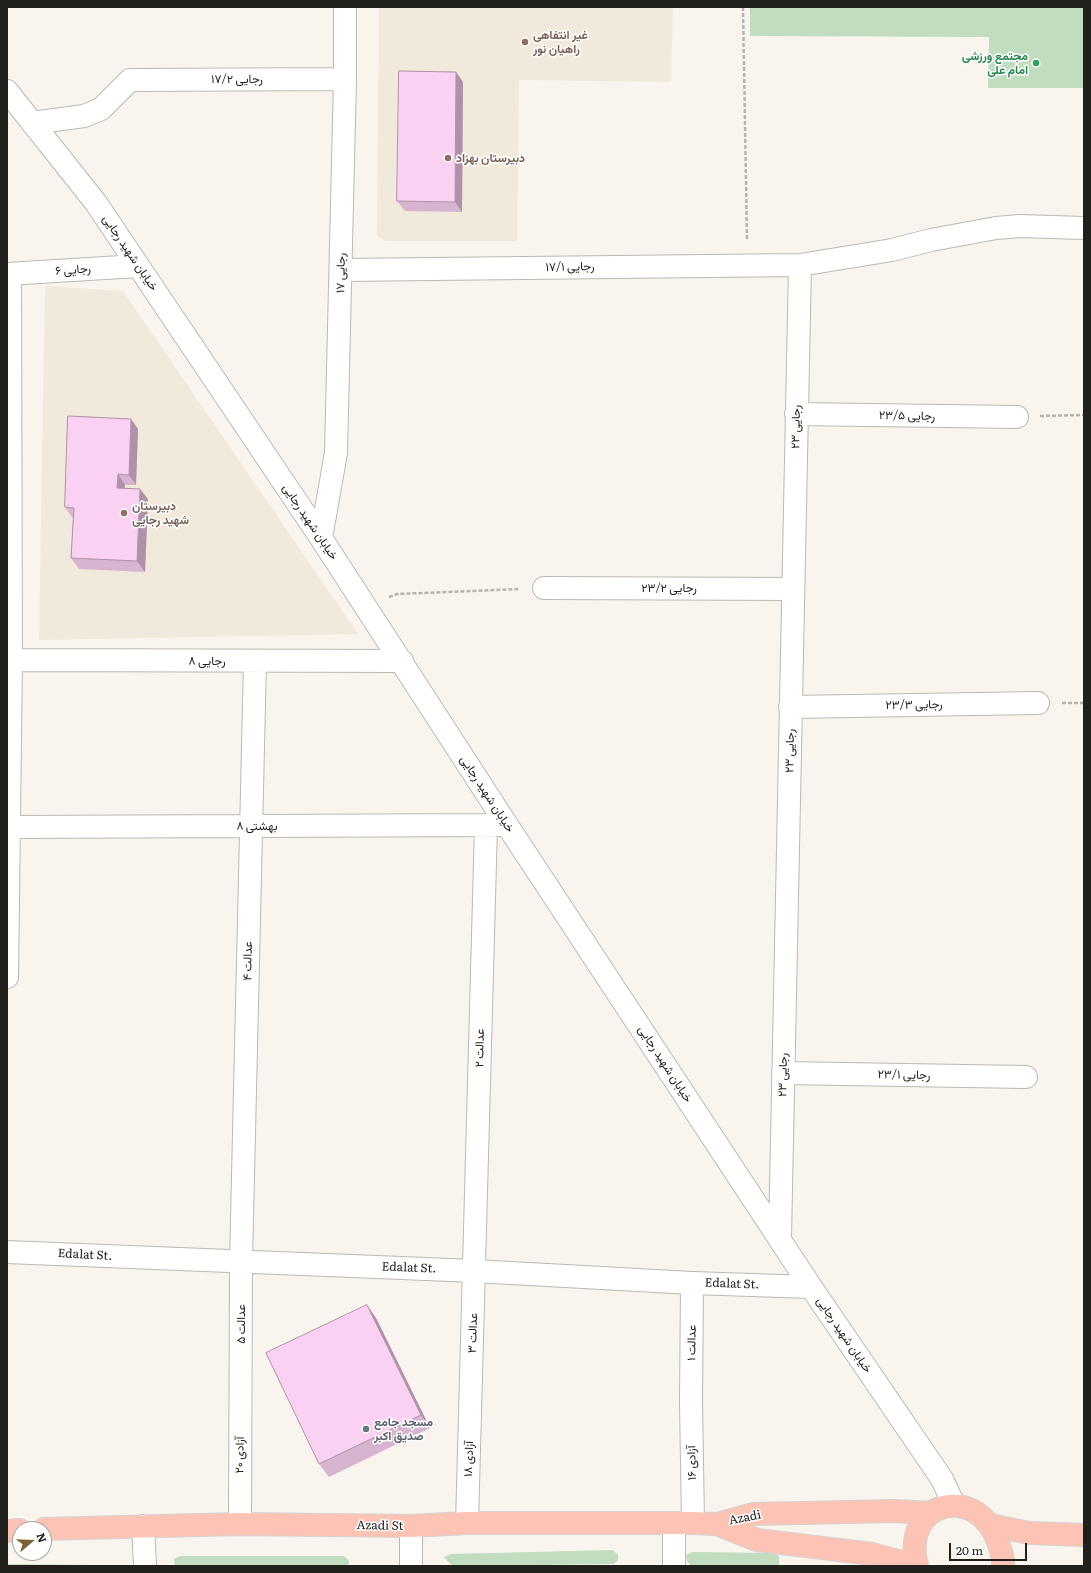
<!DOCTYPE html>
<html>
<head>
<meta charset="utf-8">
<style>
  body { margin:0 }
  #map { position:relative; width:1091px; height:1573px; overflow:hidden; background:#f9f5ee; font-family:Literata,serif }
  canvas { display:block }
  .frame { position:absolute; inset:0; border:8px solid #21201d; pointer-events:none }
  .north { position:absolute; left:12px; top:1521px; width:40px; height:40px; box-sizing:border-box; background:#fff; border:1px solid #a6a6a5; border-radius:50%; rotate:71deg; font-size:11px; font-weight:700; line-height:16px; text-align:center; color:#21201d }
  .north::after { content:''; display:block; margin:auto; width:14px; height:18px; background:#7a6233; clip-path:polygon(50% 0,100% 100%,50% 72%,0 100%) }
  .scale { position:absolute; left:949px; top:1543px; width:78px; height:18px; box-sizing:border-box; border:2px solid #21201d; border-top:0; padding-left:5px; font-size:12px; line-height:14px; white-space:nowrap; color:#21201d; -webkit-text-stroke:3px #fff; paint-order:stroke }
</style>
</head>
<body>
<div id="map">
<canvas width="1091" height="1573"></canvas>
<div class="frame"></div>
<div class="north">N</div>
<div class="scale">20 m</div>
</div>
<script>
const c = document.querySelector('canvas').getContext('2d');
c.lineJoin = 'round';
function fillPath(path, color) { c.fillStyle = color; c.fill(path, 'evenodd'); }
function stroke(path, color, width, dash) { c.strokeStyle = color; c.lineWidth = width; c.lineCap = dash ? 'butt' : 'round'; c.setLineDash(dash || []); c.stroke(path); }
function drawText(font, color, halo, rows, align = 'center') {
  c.font = font + ' Literata,Vazirmatn,serif'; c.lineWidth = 3; c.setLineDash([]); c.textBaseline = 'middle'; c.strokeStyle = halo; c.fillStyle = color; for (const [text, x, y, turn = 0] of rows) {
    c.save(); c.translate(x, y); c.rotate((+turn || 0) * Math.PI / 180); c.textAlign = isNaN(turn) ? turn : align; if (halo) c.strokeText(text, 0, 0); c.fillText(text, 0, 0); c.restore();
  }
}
fillPath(new Path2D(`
  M379 7H673L671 82 519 80 517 241H385L377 235Z
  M45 286 123 291 358 634 39 640Z`), '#f1e9db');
fillPath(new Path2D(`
  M750 7H1084V88H988L989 37 750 36Z
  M613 1550 618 1555V1560L614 1564 452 1566 444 1557 451 1554Z
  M693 1552 772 1553 779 1556V1565L691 1566 687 1561 686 1555Z
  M180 1556H344L349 1561V1566H175L174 1559Z
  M7 1564 96 1565 97 1566H7Z`), '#c1dcbf');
const minor = new Path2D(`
  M7 91 96 203 321 538 507 825 811 1287 942 1479 954 1505
  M32 123 84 116 101 109 130 80 345 79
  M341 270 800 265 892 250 931 240 996 228 1020 226 1084 228
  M7 274 138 266
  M796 414 1017 417
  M321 538 336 453 345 79V7
  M544 588 793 589
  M7 660 402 661
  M790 707 1038 703
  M7 827 500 825
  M7 977 11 660 10 274
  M783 1073 1026 1077
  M780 1237 800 265
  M7 1252 475 1271 692 1283 811 1287
  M692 1283 691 1402 693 1523
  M467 1523 486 825
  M674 1523V1566
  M240 1524 241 1262 255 661
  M143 1526 145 1566
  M411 1526V1566`);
const major = new Path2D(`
  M717 1524 753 1514 895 1511 931 1513
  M990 1525 1029 1533 1084 1535
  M44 1529 240 1524 411 1526 467 1523H693L717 1524 757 1540 872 1554 917 1566
  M7 1531 20 1530
  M917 1566C900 1498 981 1483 999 1545 1001 1552 1004 1559 1003 1566`);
stroke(minor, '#bcb8b2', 24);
stroke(major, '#d3d2d2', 24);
stroke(new Path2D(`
  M743 7 747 240
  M1040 416 1084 415
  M389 597 397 594 520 589
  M1062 703H1084`), '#b7b4ae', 2.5, [4, 2]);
stroke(minor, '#fff', 22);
stroke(major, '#fdc4b6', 22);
fillPath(new Path2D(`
  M456 72 463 82 462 212 405 211 397 201Z
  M131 419 138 429 136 485H125V488L148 499 145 572 79 569 71 558 73 518 72 517 65 507Z
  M367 1305 376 1318 430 1428 329 1477 319 1464Z`), '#d7b4d0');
fillPath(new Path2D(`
  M456 72 463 82 462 212 455 202Z
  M131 419 138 429 136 485 129 475Z
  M118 474 125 485 124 498 117 488Z
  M140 489 148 499 145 572 137 561Z
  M367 1305 376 1318 430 1428 421 1415Z`), '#af92a9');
const building = new Path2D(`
  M399 71 456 72 455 202 397 201Z
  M68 416 131 419 129 475 118 474 117 488 140 489 137 561 71 558 74 508 65 507Z
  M367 1305 421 1415 319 1464 266 1353Z`);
fillPath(building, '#fad1f2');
stroke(building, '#af92a9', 1);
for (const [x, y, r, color] of [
  [525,42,4,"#8d6e63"],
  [1036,63,4,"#2e9e5b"],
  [448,158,4,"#8d6e63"],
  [124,513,4,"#8d6e63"],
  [366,1429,4,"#6b7280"]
]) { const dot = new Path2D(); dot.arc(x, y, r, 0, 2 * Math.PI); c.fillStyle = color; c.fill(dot); stroke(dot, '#fff', 1.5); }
drawText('bold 12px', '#785e54', '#fff', [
  ["غیر انتفاهی",533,35],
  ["راهیان نور",533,49],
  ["دبیرستان بهزاد",456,158],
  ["دبیرستان",132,506],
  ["شهید رجایی",132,520]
], 'left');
drawText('bold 12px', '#27864d', '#fff', [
  ["مجتمع ورزشی",1028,56],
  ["امام علی",1028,70]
], 'right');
drawText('12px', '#21201d', '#fff', [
  ["رجایی ۱۷/۲",237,79],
  ["خیابان شهید رجایی",130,253,56],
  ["رجایی ۱۷/۱",570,267,-1],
  ["رجایی ۶",73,270,-4],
  ["رجایی ۱۷",341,273,-89],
  ["رجایی ۲۳/۵",907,416,1],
  ["رجایی ۲۳",796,427,-89],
  ["خیابان شهید رجایی",310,522,56],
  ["رجایی ۲۳/۲",669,588],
  ["رجایی ۸",207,661],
  ["رجایی ۲۳/۳",914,705,-1],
  ["رجایی ۲۳",790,751,-89],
  ["خیابان شهید رجایی",487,794,57],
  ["بهشتی ۸",257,826],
  ["عدالت ۴",248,961,-89],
  ["عدالت ۲",480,1048,-89],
  ["خیابان شهید رجایی",665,1064,57],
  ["رجایی ۲۳",783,1075,-89],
  ["رجایی ۲۳/۱",904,1075,1],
  ["Edalat St.",85,1255,3],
  ["Edalat St.",409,1268,2],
  ["Edalat St.",732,1284,2],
  ["عدالت ۵",241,1324,-90],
  ["عدالت ۳",473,1333,-88],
  ["خیابان شهید رجایی",844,1335,56],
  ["عدالت ۱",692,1343,-89],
  ["آزادی ۲۰",240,1455,-89],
  ["آزادی ۱۸",469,1459,-88],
  ["آزادی ۱۶",692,1463,-91],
  ["Azadi",745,1518,-11],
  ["Azadi St",380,1526,1]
]);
drawText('bold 12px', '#5b616d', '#fff', [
  ["مسجد جامع",374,1422],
  ["صدیق اکبر",374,1436]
], 'left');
</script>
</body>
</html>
